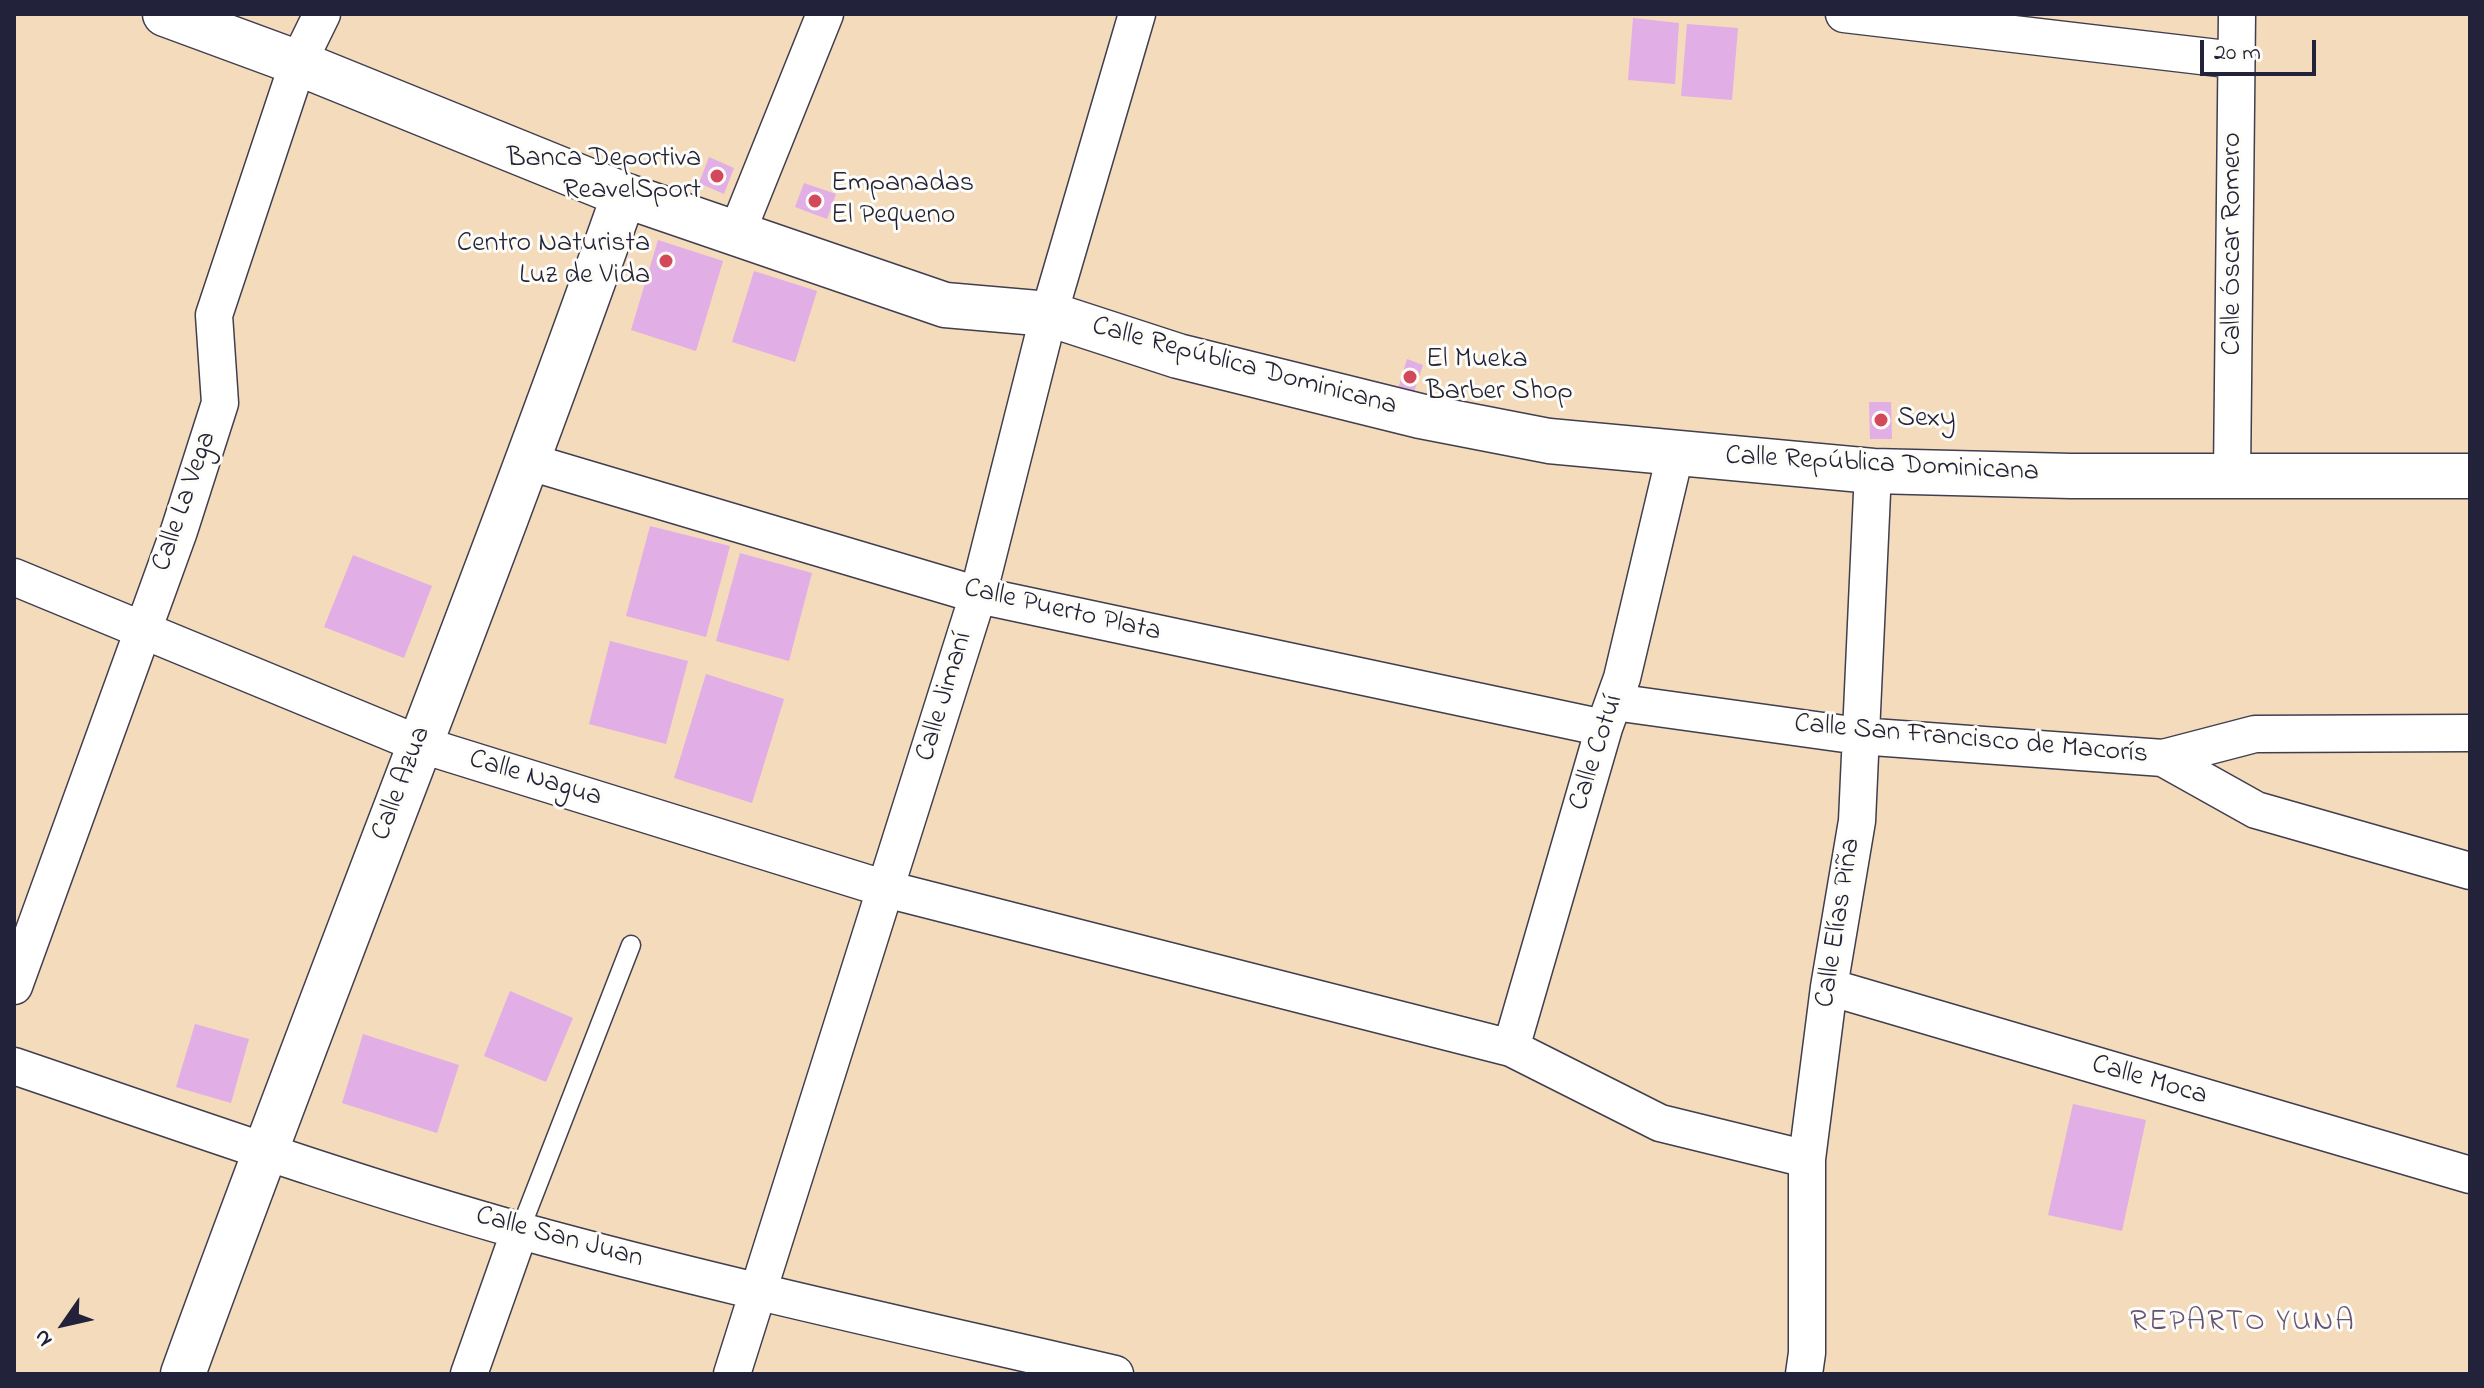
<!DOCTYPE html>
<html>
<head>
<meta charset="utf-8">
<style>
  body { margin:0 }
  #map { position:relative; width:2484px; height:1388px; overflow:hidden; background:#f3dbbc; font-family:"Indie Flower",sans-serif }
  canvas { display:block }
  .frame { position:absolute; inset:0; border:16px solid #22223b; pointer-events:none }
  .north { position:absolute; left:24px; top:1284px; width:80px; height:80px; -webkit-text-stroke:6px #fdfcf7; paint-order:stroke; rotate:236deg; font-size:22px; font-weight:700; line-height:32px; text-align:center; color:#22223b }
  .north::after { content:''; display:block; margin:auto; width:28px; height:36px; background:#22223b; clip-path:polygon(50% 0,100% 100%,50% 72%,0 100%) }
  .scale { position:absolute; left:2200px; top:40px; width:116px; height:36px; box-sizing:border-box; border:4px solid #22223b; border-top:0; padding-left:10px; font-size:24px; line-height:28px; white-space:nowrap; color:#22223b; -webkit-text-stroke:6px #fdfcf7; paint-order:stroke }
</style>
</head>
<body>
<div id="map">
<canvas width="2484" height="1388"></canvas>
<div class="frame"></div>
<div class="north">N</div>
<div class="scale">20 m</div>
</div>
<script>
const c = document.querySelector('canvas').getContext('2d');
c.lineJoin = 'round';
function fillPath(path, color) { c.fillStyle = color; c.fill(path, 'evenodd'); }
function stroke(path, color, width, dash) { c.strokeStyle = color; c.lineWidth = width; c.lineCap = dash ? 'butt' : 'round'; c.setLineDash(dash || []); c.stroke(path); }
function drawText(font, color, halo, rows, align = 'center') {
  c.font = font + ' "Indie Flower",sans-serif'; c.lineWidth = 6; c.setLineDash([]); c.textBaseline = 'middle'; c.strokeStyle = halo; c.fillStyle = color; for (const [text, x, y, turn = 0] of rows) {
    c.save(); c.translate(x, y); c.rotate((+turn || 0) * Math.PI / 180); c.textAlign = isNaN(turn) ? turn : align; if (halo) c.strokeText(text, 0, 0); c.fillText(text, 0, 0); c.restore();
  }
}
fillPath(new Path2D(`
  M1633 18 1679 23 1675 84 1628 80Z
  M1687 24 1738 28 1732 100 1681 96Z
  M709 157 734 168 724 194 699 183Z
  M804 183 836 194 827 219 795 207Z
  M658 240 723 261 696 351 631 330Z
  M754 271 817 291 795 362 732 342Z
  M1407 359 1423 365 1413 395 1398 389Z
  M1869 402H1891L1892 439H1870Z
  M650 526 730 546 706 637 626 616Z
  M740 553 812 573 789 661 716 641Z
  M353 555 432 586 404 658 324 627Z
  M610 641 688 661 666 744 589 724Z
  M706 674 784 699 752 803 674 778Z
  M510 991 573 1018 546 1082 484 1056Z
  M195 1024 249 1039 231 1103 176 1087Z
  M363 1034 459 1065 437 1133 342 1103Z
  M2073 1104 2146 1120 2122 1231 2048 1215Z`), '#e1aee5');
const lane = new Path2D(`
  M520 1230 631 945`);
const street = new Path2D(`
  M1844 14 2235 60
  M736 235 825 14
  M530 462 978 595 1604 728
  M2232 475 2237 14
  M14 577 419 744 886 889 1511 1048 1660 1123 1807 1159
  M1614 702 1859 736 2163 758 2255 734 2470 733
  M2163 758 2256 810 2470 871
  M14 986 179 531 220 403 214 315 298 63 322 14
  M1829 987 2470 1175
  M1511 1048 1604 728 1622 678 1675 455
  M14 1066C182 1123 350 1183 521 1231 717 1285 917 1328 1115 1374
  M469 1374 520 1230
  M732 1374 978 595 1049 314 1137 14
  M1804 1374 1807 1353V1159L1829 987 1857 821 1873 471`);
const secondary = new Path2D(`
  M165 14 298 63 624 195 945 305 1049 314 1178 356 1420 416 1549 441 1873 471 2071 476H2470
  M183 1374C326 979 484 591 624 195`);
stroke(lane, '#413e4e', 21);
stroke(street, '#413e4e', 39);
stroke(secondary, '#413e4e', 47);
stroke(lane, '#fff', 18);
stroke(street, '#fff', 36);
stroke(secondary, '#fff', 44);
for (const [x, y, r, color] of [
  [717,176,8,"#d1495b"],
  [815,201,8,"#d1495b"],
  [666,261,8,"#d1495b"],
  [1410,377,8,"#d1495b"],
  [1881,420,8,"#d1495b"]
]) { const dot = new Path2D(); dot.arc(x, y, r, 0, 2 * Math.PI); c.fillStyle = color; c.fill(dot); stroke(dot, '#fdfcf7', 3); }
drawText('28px', '#22223b', '#fdfcf7', [
  ["Banca Deportiva",701,160,"right"],
  ["ReavelSport",701,192,"right"],
  ["Empanadas",831,185],
  ["El Pequeno",831,217],
  ["Centro Naturista",650,245,"right"],
  ["Luz de Vida",650,277,"right"],
  ["El Mueka",1426,361],
  ["Barber Shop",1426,393],
  ["Sexy",1897,420]
], 'left');
drawText('28px', '#22223b', '#fdfcf7', [
  ["Calle Óscar Romero",2234,244,-90],
  ["Calle República Dominicana",1244,368,15],
  ["Calle República Dominicana",1882,466,3],
  ["Calle La Vega",186,502,-71],
  ["Calle Puerto Plata",1062,612,13],
  ["Calle Jimaní",946,697,-73],
  ["Calle San Francisco de Macorís",1971,741,5],
  ["Calle Cotuí",1598,753,-72],
  ["Calle Nagua",535,780,17],
  ["Calle Azua",403,784,-69],
  ["Calle Elías Piña",1840,923,-81],
  ["Calle Moca",2149,1082,16],
  ["Calle San Juan",559,1239,15]
]);
c.letterSpacing = '2px';
drawText('30px', '#655376', '#fdfcf7', [
  ["REPARTO YUNA",2243,1324]
]);
c.letterSpacing = '0px';
</script>
</body>
</html>
